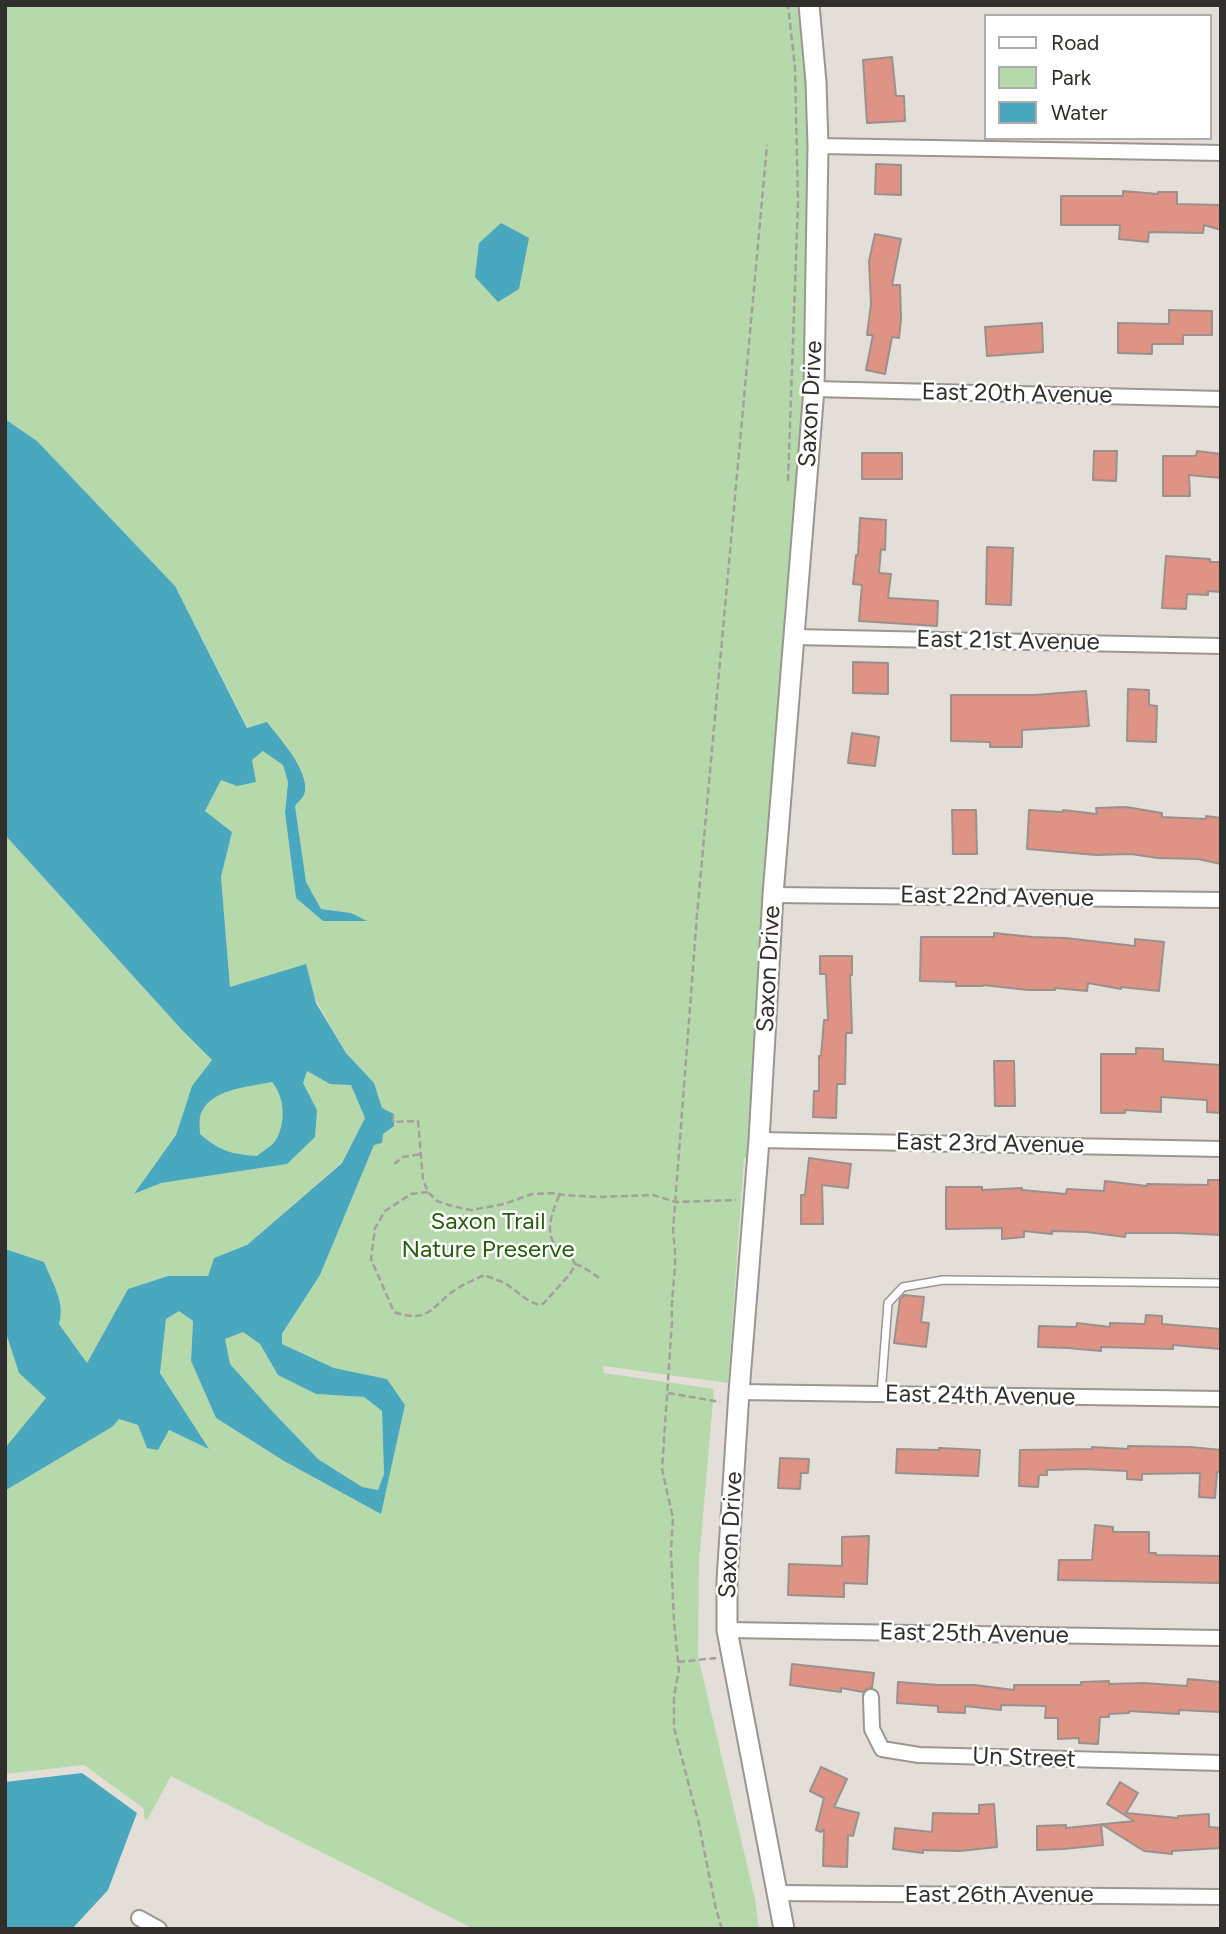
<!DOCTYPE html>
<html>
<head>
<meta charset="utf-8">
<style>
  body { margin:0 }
  #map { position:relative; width:1226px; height:1934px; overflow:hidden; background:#e3ded7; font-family:Figtree,sans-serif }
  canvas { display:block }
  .frame { position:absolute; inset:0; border:7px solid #312f2d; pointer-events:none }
  .legend { position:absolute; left:984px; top:14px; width:228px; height:126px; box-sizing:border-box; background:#fff; border:2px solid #adacab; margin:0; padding:9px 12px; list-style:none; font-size:21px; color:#312f2d }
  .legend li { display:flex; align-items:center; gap:14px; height:35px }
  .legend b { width:35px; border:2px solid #adacab }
</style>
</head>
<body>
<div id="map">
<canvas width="1226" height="1934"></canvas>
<div class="frame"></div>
<ul class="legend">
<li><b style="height:9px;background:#fff"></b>Road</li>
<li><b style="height:19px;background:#b6d9ac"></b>Park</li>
<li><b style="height:19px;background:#49a7be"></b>Water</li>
</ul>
</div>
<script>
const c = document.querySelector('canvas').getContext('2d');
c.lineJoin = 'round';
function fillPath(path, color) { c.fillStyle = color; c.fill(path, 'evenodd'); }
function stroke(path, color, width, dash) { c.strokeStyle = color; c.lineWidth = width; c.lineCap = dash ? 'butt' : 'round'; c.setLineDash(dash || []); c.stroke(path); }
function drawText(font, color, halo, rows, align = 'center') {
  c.font = font + ' Figtree,sans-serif'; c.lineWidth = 5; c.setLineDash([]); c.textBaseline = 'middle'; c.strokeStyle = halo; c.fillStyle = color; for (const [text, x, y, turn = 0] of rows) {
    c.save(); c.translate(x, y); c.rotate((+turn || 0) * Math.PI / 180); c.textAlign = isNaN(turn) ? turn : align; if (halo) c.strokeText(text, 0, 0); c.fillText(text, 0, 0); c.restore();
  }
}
fillPath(new Path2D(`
  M5 5H809L814 389 759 1140 744 1159 728 1383 603 1366 604 1373 714 1389 699 1562 698 1656 755 1899 759 1929H474L171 1776 147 1820 144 1817V1810L142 1807 84 1765 5 1774V1483L7 1489 112 1427 119 1419 138 1425 158 1450 168 1430 208 1448 160 1373 166 1319 179 1310 193 1321 191 1361 216 1418 284 1461 381 1513 405 1405 387 1379 334 1368 282 1344V1335L320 1275 374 1145 382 1108 374 1083 346 1053 314 997 230 988 221 877 232 832 205 811 221 779 264 751 283 765 288 782 285 813 296 898 323 921 351 913 321 909 306 883 295 806 305 793 304 776 248 728 175 586 37 441 5 419Z
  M5 835 182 1030 212 1060 192 1086 176 1135 135 1194 161 1183 287 1164 317 1110 302 1083 307 1071 330 1084H351L365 1118 342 1162 247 1245 214 1258 208 1276H168L128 1289 87 1363 59 1324C66 1303 52 1281 44 1262L5 1249Z
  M272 1082C285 1097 286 1125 275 1141 271 1147 262 1152 257 1156 231 1154 220 1151 200 1134 200 1129 199 1122 200 1117 207 1089 248 1087 272 1082Z
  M5 1330 19 1373 46 1398 5 1448Z
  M243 1332 260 1344 278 1375 316 1394 364 1397 382 1411 384 1474 378 1491 362 1487 318 1459 273 1412 229 1364 224 1339Z`), '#b6d9ac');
fillPath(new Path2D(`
  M501 223 529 238 519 289 498 302 475 277 479 243Z
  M5 419 37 441 175 586 247 728 267 722C279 738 309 770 305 792 304 797 298 802 295 806L306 882 321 909 351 913 367 921H323L296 898 285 813 288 782 283 765 263 751 252 760 256 782 237 786 221 780 205 811 232 832 221 877 230 987 306 964 316 1003 346 1053 374 1083 382 1108 394 1114V1126L383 1134 382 1143 374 1145 320 1275 282 1334V1344L334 1368 387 1379 405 1405 381 1514 284 1461 216 1418 191 1361 193 1321 179 1311 166 1319 160 1373 209 1449 169 1430 158 1450 147 1448 138 1425 119 1419 112 1427 6 1490 5 1448 46 1398 19 1373 5 1330V1249L44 1262C52 1282 66 1303 59 1324L87 1363 128 1289 168 1276H208L214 1258 247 1245 342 1163 365 1118 351 1085 330 1084 307 1071 303 1083 317 1110 315 1137 287 1164 161 1183 134 1194 176 1135 192 1086 212 1060 182 1030 5 835ZM272 1082C285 1097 286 1125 275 1141 271 1147 262 1151 257 1156 231 1154 220 1151 200 1134 200 1129 199 1122 200 1117 207 1089 248 1087 272 1082ZM243 1332 260 1344 278 1375 316 1394 364 1397 382 1411 384 1474 378 1490 362 1487 318 1459 273 1412 230 1364 225 1339Z
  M82 1773 137 1813 108 1890 72 1929H5V1782Z`), '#49a7be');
const building = new Path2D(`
  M892 57 896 96H904L905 121 867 123 863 60Z
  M876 164 901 165V195L875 194Z
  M1123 191 1158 194V192H1177V204L1221 205V230L1204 225 1203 233 1149 232 1148 242 1119 239 1120 225H1061V196H1123Z
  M875 234 901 239 892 285H900L901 319 899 338 892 337 885 374 866 370 873 335H867L871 304 869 261Z
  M1169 310 1212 311V335H1183V344H1152V354L1118 353V323L1169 324Z
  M1042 323 1043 352 987 356 985 327Z
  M1094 451H1117L1116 481 1093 480Z
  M1197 451 1221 454V478L1189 475 1190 496H1163V456H1196Z
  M862 453H902V479H862Z
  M860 518 886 520 885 550 881 549 879 573 891 574 888 598 938 601 937 626 859 621 862 585 853 584 856 555H858Z
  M987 547 1013 548 1011 605 986 604Z
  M1166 556 1210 559V562H1221V592L1208 591V595L1187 594 1186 609 1162 608Z
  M853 662 888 663V694L853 693Z
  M1128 689 1149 690V705L1157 706 1156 742 1127 741Z
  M1086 691 1089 726 1022 730V747H990V742L951 741V695H1034Z
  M852 733 879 737 875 766 848 763Z
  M1126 807 1162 813V817L1206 819V816L1221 818V864L1198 859 1158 858 1131 854 1096 855 1027 849 1029 810 1063 812V810L1097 814 1096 808Z
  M952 810H976L977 854H953Z
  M994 933 1032 937 1065 938 1135 946V939L1164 942 1159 991 1121 987V989L1088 983 1087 991 1055 988V990H1028L983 985V986H956V982L920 981 921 937H994Z
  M820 956H852V975H850L852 1033H846L845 1084H837L836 1118 813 1117 814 1091H819V1056H821L824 1020H828L826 974H820Z
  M1136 1048 1163 1049V1061L1221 1065V1113L1207 1112V1100L1161 1097V1112L1125 1110V1113H1101V1054H1136Z
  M994 1061H1014L1015 1106H995Z
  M809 1158 851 1164 848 1188 822 1185 823 1224H801V1195H805Z
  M1208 1180H1221V1235L1178 1233H1126L1125 1237 1087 1232 1052 1231V1234L1024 1231V1237L1002 1239V1228L946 1229V1187H982V1190L1022 1188V1190L1066 1194 1067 1189 1104 1191 1105 1181 1147 1186V1184L1208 1185Z
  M904 1295 924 1297 921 1322 929 1323 926 1347 894 1343 900 1299Z
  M1146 1315 1162 1316V1324L1221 1329V1349L1173 1345V1349L1101 1347V1351L1068 1348 1038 1347 1039 1326 1076 1327 1077 1323 1110 1327V1323L1145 1324Z
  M1128 1446 1190 1447 1221 1450V1472H1217L1215 1498 1199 1497 1200 1473 1142 1474V1480L1127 1479V1471L1083 1469 1047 1470V1475H1039L1038 1487 1019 1486 1020 1450 1092 1449V1447L1128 1449Z
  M939 1448 980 1450 978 1476 896 1473 897 1449 939 1450Z
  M780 1458 809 1459 808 1473H801L800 1489 778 1488Z
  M1095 1525 1113 1527V1532H1149V1553H1156V1555L1221 1556V1583L1058 1580 1059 1560H1092Z
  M869 1536 867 1584 844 1583V1597L788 1595 789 1564 842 1566V1537Z
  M792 1664 874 1673 872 1688 867 1689 863 1692 841 1688V1692L790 1685Z
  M1188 1679 1221 1682V1712L1179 1710V1714L1129 1711V1713L1109 1714V1717H1100L1098 1744 1079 1743V1738L1058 1739V1718H1045L1046 1706 1001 1705V1710L965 1706V1713L938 1712V1706L897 1703 898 1682 939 1685H975L1014 1690V1685H1081V1682L1109 1681V1684L1144 1683 1187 1686Z
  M821 1767 847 1779 834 1807 859 1813 853 1836 848 1835 847 1867 823 1866 824 1829 821 1832 816 1830 824 1798 810 1791Z
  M1120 1782 1138 1793 1126 1813 1178 1818V1816L1209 1814V1827L1221 1828V1848L1172 1851V1854L1144 1851 1101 1824 1103 1845 1063 1849 1037 1850V1826L1066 1825V1828L1134 1821 1107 1804Z
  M994 1804 997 1847 960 1851 923 1850V1853L893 1849 895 1828 932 1832 933 1813 979 1814V1805Z`);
fillPath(building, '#de9385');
stroke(building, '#9a918f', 2);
const lane = new Path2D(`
  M881 1394 888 1303 903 1287 943 1280 1221 1283`);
const street = new Path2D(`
  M818 146 1221 153
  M814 389 1221 399
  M794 637 1221 646
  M773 895 1221 900
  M759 1140 1221 1149
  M739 1392 1221 1399
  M727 1630 1221 1638
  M871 1697 872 1729 882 1749 919 1755 1221 1763
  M777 1893 1221 1897
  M139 1918 159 1929`);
const secondary = new Path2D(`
  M784 1929 727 1630V1581L739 1392 759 1140 773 895 814 389 818 146 816 82 809 5`);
stroke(lane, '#9b9690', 10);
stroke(street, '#9b9690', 18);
stroke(secondary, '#9b9690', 23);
stroke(new Path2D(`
  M788 481 798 202 795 68 788 5
  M393 1115V1122L418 1121 423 1180 428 1192 437 1201 452 1206 471 1210 504 1204 532 1194 552 1193 564 1195 600 1197 653 1195 676 1202 736 1200
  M394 1164 403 1157 421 1154
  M428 1192 411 1194 385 1211 375 1228 371 1259 394 1312C431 1325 432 1304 458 1288 466 1283 476 1279 484 1275L505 1283 529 1301 539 1305 544 1303 570 1274 575 1264C571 1254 567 1254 559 1248 542 1236 553 1209 560 1194
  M575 1264 583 1267 601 1279
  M668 1393 720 1402
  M678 1662 716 1658
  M722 1929 716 1909 698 1820 674 1728V1696L679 1670 674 1622 671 1551 673 1518 662 1469 672 1322C671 1306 673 1293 674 1277 676 1261 675 1246 673 1231L697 915 767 145`), '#a4a09b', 2.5, [7, 3.5]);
stroke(lane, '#fff', 7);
stroke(street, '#fff', 14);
stroke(secondary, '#fff', 19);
drawText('24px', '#312f2d', '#fff', [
  ["East 20th Avenue",1017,394,1],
  ["Saxon Drive",811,404,-87],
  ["East 21st Avenue",1008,641,1],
  ["East 22nd Avenue",997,897,1],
  ["Saxon Drive",769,969,-87],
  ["East 23rd Avenue",990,1144,1],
  ["East 24th Avenue",980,1396,1],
  ["Saxon Drive",731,1535,-87],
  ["East 25th Avenue",974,1634,1],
  ["Un Street",1024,1758,2],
  ["East 26th Avenue",999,1895]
]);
drawText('24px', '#255d0c', '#fff', [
  ["Saxon Trail",488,1222],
  ["Nature Preserve",488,1250]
]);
</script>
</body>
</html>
